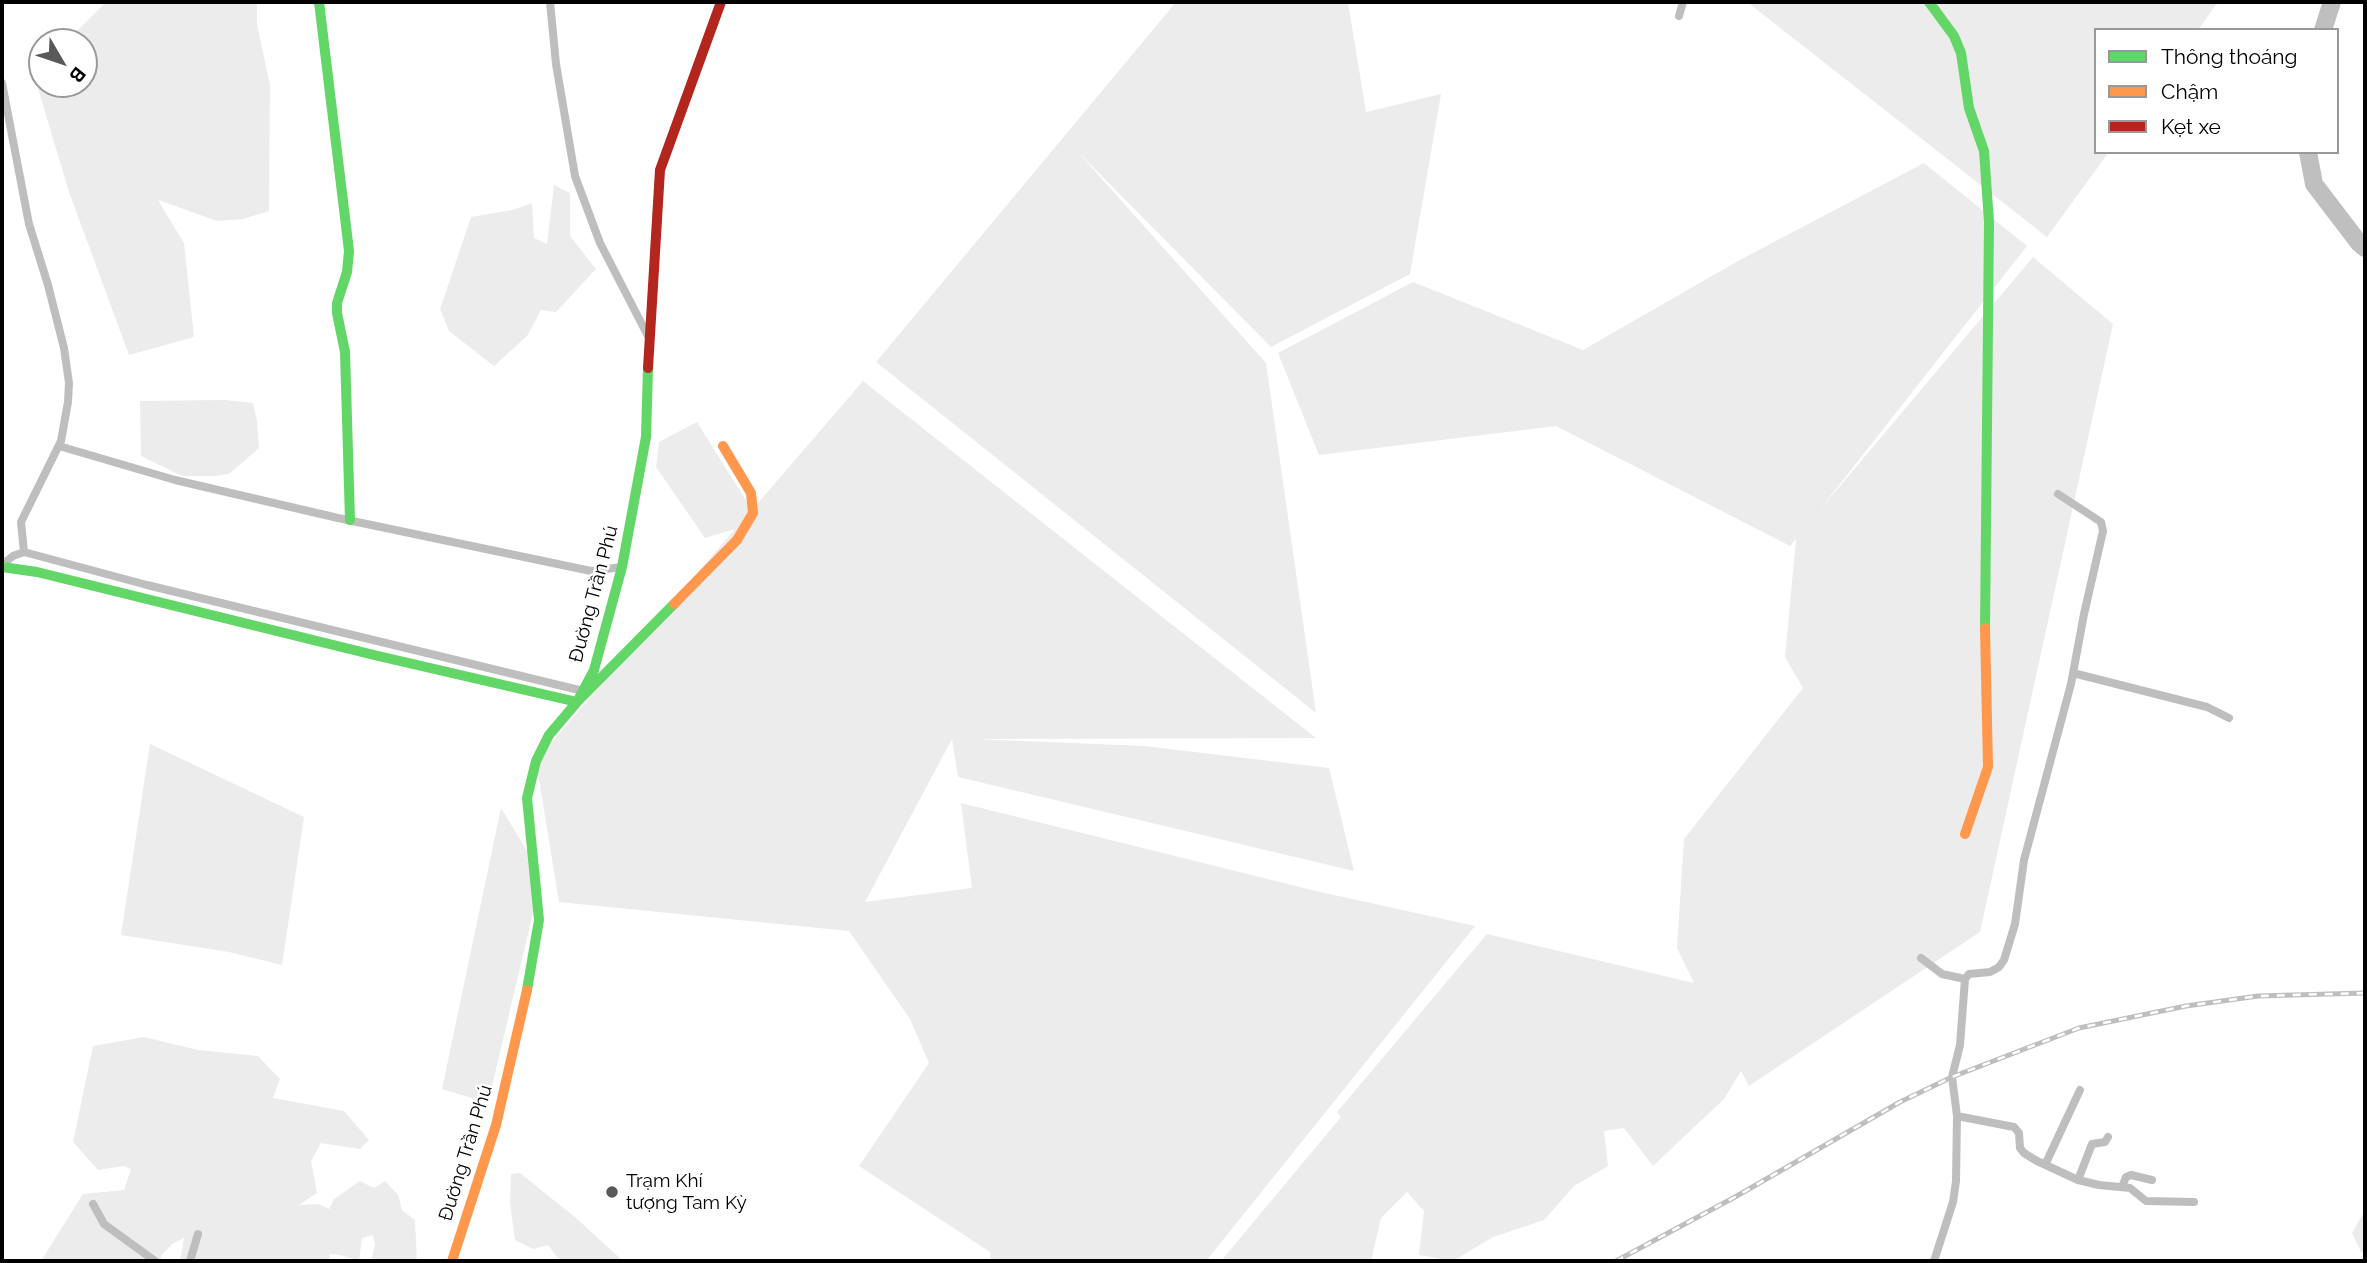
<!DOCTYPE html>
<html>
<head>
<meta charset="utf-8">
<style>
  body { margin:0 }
  #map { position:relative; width:2367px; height:1263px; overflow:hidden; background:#fff; font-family:Raleway,sans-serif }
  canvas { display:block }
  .frame { position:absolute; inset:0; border:4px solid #000; pointer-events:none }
  .legend { position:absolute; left:2094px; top:28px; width:245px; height:126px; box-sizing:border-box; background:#fff; border:2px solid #999; margin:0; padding:9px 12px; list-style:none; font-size:21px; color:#000 }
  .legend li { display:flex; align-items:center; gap:14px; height:35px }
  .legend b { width:35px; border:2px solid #999 }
  .north { position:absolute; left:28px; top:28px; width:70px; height:70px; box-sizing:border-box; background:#fff; border:2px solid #999; border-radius:50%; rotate:129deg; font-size:19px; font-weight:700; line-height:28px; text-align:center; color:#000 }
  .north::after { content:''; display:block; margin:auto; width:24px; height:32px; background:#595959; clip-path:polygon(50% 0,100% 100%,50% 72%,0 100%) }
</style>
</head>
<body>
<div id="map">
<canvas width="2367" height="1263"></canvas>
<div class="frame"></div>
<ul class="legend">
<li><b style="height:9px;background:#63d668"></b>Thông thoáng</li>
<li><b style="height:9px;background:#ff974d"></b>Chậm</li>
<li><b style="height:9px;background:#b3261e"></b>Kẹt xe</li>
</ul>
<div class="north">B</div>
</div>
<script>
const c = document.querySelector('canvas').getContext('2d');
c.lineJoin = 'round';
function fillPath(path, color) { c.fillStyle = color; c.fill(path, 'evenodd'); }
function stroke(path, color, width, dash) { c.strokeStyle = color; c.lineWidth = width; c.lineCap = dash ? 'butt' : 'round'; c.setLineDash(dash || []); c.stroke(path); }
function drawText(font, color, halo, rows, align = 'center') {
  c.font = font + ' Raleway,sans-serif'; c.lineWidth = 5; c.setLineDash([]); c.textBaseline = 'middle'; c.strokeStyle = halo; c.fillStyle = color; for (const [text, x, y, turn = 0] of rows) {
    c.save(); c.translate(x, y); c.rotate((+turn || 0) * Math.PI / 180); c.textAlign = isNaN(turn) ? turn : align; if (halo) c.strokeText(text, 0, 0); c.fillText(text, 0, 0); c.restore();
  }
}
fillPath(new Path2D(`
  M106 2H257V24L270 85 269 211 243 219 217 221 158 200 184 243 194 337 129 355 69 192 34 75 42 67V84H84V42H66Z
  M1176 2H1348L1366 112 1441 94 1410 274 1271 347 1078 152 1266 363 1316 713 876 362Z
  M1747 2H2218L2198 30H2096V152H2109L2047 237Z
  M1924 163 2027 246 1818 512 2033 257 2113 324 1980 932 1749 1086 1741 1071 1724 1099 1653 1166 1624 1128 1604 1131 1608 1166 1574 1186 1544 1220 1493 1237 1453 1261 1419 1255 1424 1211 1407 1192 1381 1218 1371 1261H1221L1341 1117 1337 1112 1487 934 1694 983 1677 948 1684 839 1803 688 1785 657 1796 539 1790 546 1556 426 1319 455 1278 353 1413 282 1583 350 1738 261Z
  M554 185 570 193V236L596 269 556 312 541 310 527 336 494 366 449 331 440 309 471 217 512 210 532 203 534 238 547 244Z
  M863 381 1316 738 976 739 1144 746 1329 768 1354 871 958 777 952 739 865 902 972 888 961 803 1316 891 1475 926 1206 1261H991L990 1252 859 1166 929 1063 910 1019 849 931 559 902 536 761 735 529 705 538 656 467 659 442 697 422 752 510Z
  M225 400 253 403 257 421 259 448 229 474 215 476H182L141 456 140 401Z
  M150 744 304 817 282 965 229 952 121 935Z
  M501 808 542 875 488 1103 442 1089Z
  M144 1037 198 1050 258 1056 280 1079 273 1098 344 1111 369 1140 360 1149 321 1143 311 1161 317 1193 299 1205 319 1204 329 1209 334 1199 360 1181 374 1188 385 1181 398 1195 402 1210 415 1220 417 1261H371L375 1245 373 1235 362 1238 359 1261 340 1255 329 1254 330 1261H180L184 1238 172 1244 161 1256 162 1261H41L83 1194 124 1190 131 1169 124 1166 98 1170 73 1142 93 1046Z
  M520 1173 576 1218 623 1261H560L548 1245 533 1249 515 1240 510 1203 511 1174Z
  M2365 1210V1252H2361L2352 1233Z`), '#ececec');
stroke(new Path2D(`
  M2323 30 2332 2
  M2308 152 2314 184 2359 243 2365 248`), '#bfbfbf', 18);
stroke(new Path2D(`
  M550 2 556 64 575 176 600 243 649 338
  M1679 16 1683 2
  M2 83 29 224 48 285 64 348 69 383 68 402 61 441 21 522 24 552
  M59 446 175 480 338 518 591 571 622 567
  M24 552 147 585 583 691
  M2 565 13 556 24 552
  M2073 673 2207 707 2229 718
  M1921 958 1942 974 1965 979 1969 974 1990 972 1999 967 2004 960 2015 924 2024 860 2071 684 2084 614 2103 531 2101 522 2058 494
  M1957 1116 2014 1127 2019 1133 2020 1148 2024 1153 2037 1161 2078 1180 2099 1185 2130 1188 2146 1201 2194 1202
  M2045 1165 2080 1090
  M2078 1180 2092 1144 2105 1142 2108 1137
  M2122 1187 2126 1177 2131 1175 2152 1180
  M93 1204 104 1224 155 1261
  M190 1261 198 1234
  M1934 1261 1953 1202 1956 1181 1957 1116 1952 1077 1960 1045 1965 979`), '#bebebe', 8);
stroke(new Path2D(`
  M319 2 349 251 347 272 337 303V313L345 352 350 520
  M1929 2 1954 36 1961 53 1969 108 1984 151 1989 222 1985 628
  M2 567 37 572 374 655 577 702 674 604
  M527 990 539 920 527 798 536 761 549 735 577 702 594 670 622 567 646 437 648 368`), '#63d668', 10);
stroke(new Path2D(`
  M674 604 737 540 753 513 751 493 723 446
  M1965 834 1988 767 1985 628
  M452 1261 496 1125 527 990`), '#ff974d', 10);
stroke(new Path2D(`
  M648 368 660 170 721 2`), '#b3261e', 10);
const rail = new Path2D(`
  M1616 1261 1735 1197 1900 1102 1952 1077 2079 1028 2186 1006 2258 996 2365 993`);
stroke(rail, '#bebebe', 5);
stroke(rail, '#fff', 2.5, [8]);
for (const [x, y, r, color] of [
  [612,1192,7,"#595959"]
]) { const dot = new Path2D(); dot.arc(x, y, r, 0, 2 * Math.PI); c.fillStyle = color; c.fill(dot); stroke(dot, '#fff', 2.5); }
drawText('19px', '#000', '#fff', [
  ["Đường Trần Phú",594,594,-75],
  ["Đường Trần Phú",466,1153,-73]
]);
drawText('19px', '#000', '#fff', [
  ["Trạm Khí",626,1181],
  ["tượng Tam Kỳ",626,1203]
], 'left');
</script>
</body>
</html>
